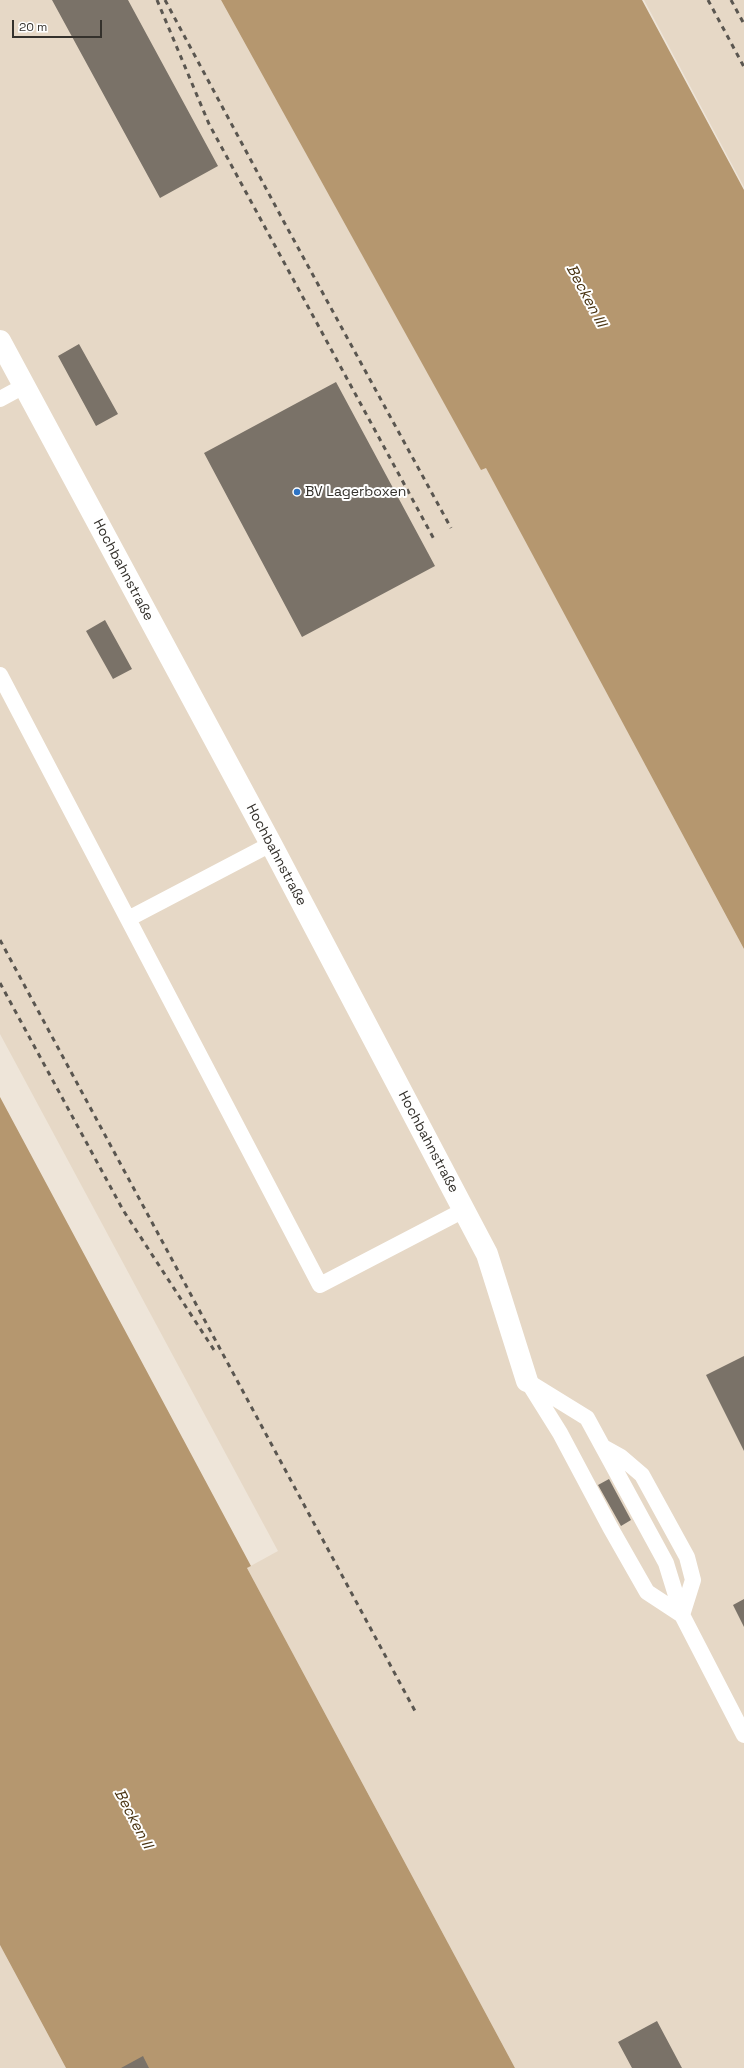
<!DOCTYPE html>
<html>
<head>
<meta charset="utf-8">
<style>
  body { margin:0 }
  #map { position:relative; width:744px; height:2068px; overflow:hidden; background:#eee5d9; font-family:"Space Grotesk",sans-serif }
  canvas { display:block }
  .scale { position:absolute; left:12px; top:20px; width:90px; height:18px; box-sizing:border-box; border:2px solid #34312c; border-top:0; padding-left:5px; font-size:12px; line-height:14px; white-space:nowrap; color:#34312c; -webkit-text-stroke:3px #fff; paint-order:stroke }
</style>
</head>
<body>
<div id="map">
<canvas width="744" height="2068"></canvas>
<div class="scale">20 m</div>
</div>
<script>
const c = document.querySelector('canvas').getContext('2d');
c.lineJoin = 'round';
function fillPath(path, color) { c.fillStyle = color; c.fill(path, 'evenodd'); }
function stroke(path, color, width, dash) { c.strokeStyle = color; c.lineWidth = width; c.lineCap = dash ? 'butt' : 'round'; c.setLineDash(dash || []); c.stroke(path); }
function drawText(font, color, halo, rows, align = 'center') {
  c.font = font + ' "Space Grotesk",sans-serif'; c.lineWidth = 4; c.setLineDash([]); c.textBaseline = 'middle'; c.strokeStyle = halo; c.fillStyle = color; for (const [text, x, y, turn = 0] of rows) {
    c.save(); c.translate(x, y); c.rotate((+turn || 0) * Math.PI / 180); c.textAlign = isNaN(turn) ? turn : align; if (halo) c.strokeText(text, 0, 0); c.fillText(text, 0, 0); c.restore();
  }
}
fillPath(new Path2D(`
  M0 0H221L481 469 486 467 744 949V2068H515L247 1568 278 1551 0 1034Z
  M644 0H744V187Z
  M0 1945 8 1960 66 2068H0Z`), '#e6d8c6');
fillPath(new Path2D(`
  M221 0H642L744 190V949L486 468 481 470Z
  M0 1097 251 1566 247 1568 515 2068H66L0 1945Z`), '#b5976f');
fillPath(new Path2D(`
  M52 0H128L218 166 160 198Z
  M79 344 118 414 96 426 58 356Z
  M336 382 435 566 302 637 204 453Z
  M105 620 132 669 113 679 86 631Z
  M744 1356V1451L706 1375Z
  M609 1479 631 1520 621 1526 598 1485Z
  M744 1599V1627L733 1605Z
  M657 2021 682 2068H632L618 2042Z
  M143 2056 149 2068H121Z`), '#7a7268');
stroke(new Path2D(`
  M0 399 24 386
  M0 675 128 919 271 844
  M128 919 320 1285 464 1210
  M527 1381 587 1418 666 1563 682 1615 744 1735
  M530 1385 560 1433 610 1527 647 1592 682 1615
  M603 1447 621 1457 642 1475 687 1557 693 1580 682 1615`), '#fff', 16);
stroke(new Path2D(`
  M0 341 271 844 487 1254 527 1381`), '#fff', 22);
stroke(new Path2D(`
  M157 0 209 124 435 541
  M165 0 284 222 451 528
  M708 0 744 67
  M731 0 744 24
  M0 940 415 1711
  M0 983 123 1210 214 1350`), '#5a5650', 3, [5, 5]);
for (const [x, y, r, color] of [
  [297,492,4,"#2d73c4"]
]) { const dot = new Path2D(); dot.arc(x, y, r, 0, 2 * Math.PI); c.fillStyle = color; c.fill(dot); stroke(dot, '#fff', 1.5); }
drawText('14px', '#34312c', '#fff', [
  ["BV Lagerboxen",305,492]
], 'left');
drawText('14px', '#34312c', '#fff', [
  ["Hochbahnstraße",123,570,62],
  ["Hochbahnstraße",276,855,62],
  ["Hochbahnstraße",428,1142,62]
]);
drawText('italic 15px', '#493311', '#fff', [
  ["Becken III",586,296,62],
  ["Becken II",133,1819,62]
]);
</script>
</body>
</html>
